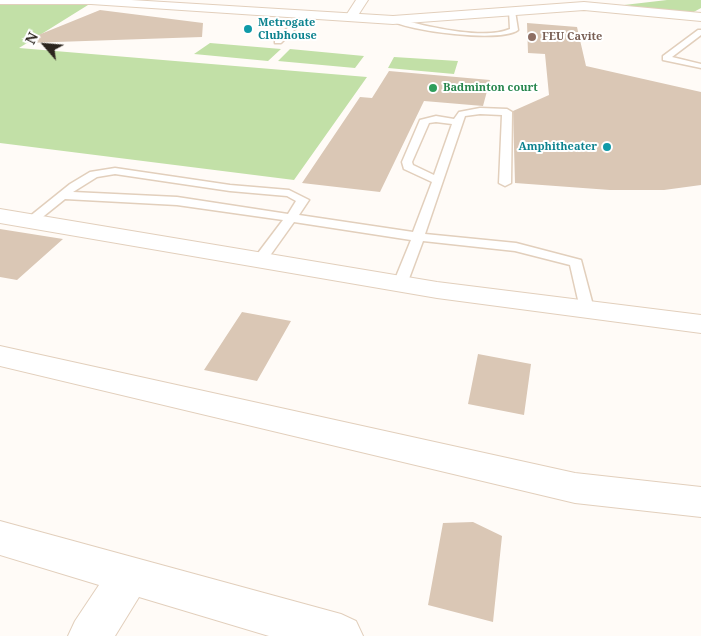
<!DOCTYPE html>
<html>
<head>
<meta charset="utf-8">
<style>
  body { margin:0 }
  #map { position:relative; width:701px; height:636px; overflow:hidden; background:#fffbf7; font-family:"Noto Serif",serif }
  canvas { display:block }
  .north { position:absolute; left:20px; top:20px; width:50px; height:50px; -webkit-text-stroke:4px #fff; paint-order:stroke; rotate:297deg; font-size:14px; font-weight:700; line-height:20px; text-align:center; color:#2c251e }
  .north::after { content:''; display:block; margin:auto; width:18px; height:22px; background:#2c251e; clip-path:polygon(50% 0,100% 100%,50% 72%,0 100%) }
</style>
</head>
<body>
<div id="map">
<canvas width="701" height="636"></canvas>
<div class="north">N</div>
</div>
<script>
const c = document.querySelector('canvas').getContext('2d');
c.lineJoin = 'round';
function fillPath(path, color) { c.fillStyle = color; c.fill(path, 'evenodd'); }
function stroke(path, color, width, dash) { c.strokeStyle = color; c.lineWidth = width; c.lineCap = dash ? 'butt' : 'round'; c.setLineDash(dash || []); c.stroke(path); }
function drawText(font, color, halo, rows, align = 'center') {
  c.font = font + ' "Noto Serif",serif'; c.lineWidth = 4; c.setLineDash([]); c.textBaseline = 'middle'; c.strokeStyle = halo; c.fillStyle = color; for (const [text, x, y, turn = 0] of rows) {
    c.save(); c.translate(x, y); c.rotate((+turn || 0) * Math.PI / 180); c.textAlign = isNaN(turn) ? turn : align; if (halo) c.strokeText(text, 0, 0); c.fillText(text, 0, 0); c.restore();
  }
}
fillPath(new Path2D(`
  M667 0H701V8L690 14 624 5Z
  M0 4 88 5 19 48 367 77 294 180 0 143Z
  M210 43 281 49 268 61 194 54Z
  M290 49 364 56 355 68 278 61Z
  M394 57 458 61 454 74 388 68Z`), '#c2e0a7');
fillPath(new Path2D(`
  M100 10 203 23 202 37 27 43 26 40Z
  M527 23 577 27 586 66 701 92V185L664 190H610L515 183 513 111 549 95 545 54 528 53Z
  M389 71 490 80 483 106 424 101 380 192 302 183 360 97 372 98Z
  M0 229 63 239 17 280 0 277Z
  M242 312 291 321 257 381 204 370Z
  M478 354 531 364 524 415 468 404Z
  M473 522 502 536 493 622 428 605 443 523Z`), '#dac7b5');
const service = new Path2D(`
  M512 9 515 11 518 30C501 43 407 31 390 20L393 18C423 25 482 41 510 29L509 11Z
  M304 14 309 15 281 43H275V39Z
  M698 30H701V35L672 57 701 64V68L663 60V56Z
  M480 108 507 109 512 112 511 183 505 186 499 183 502 115 480 114 465 116 425 234 516 243 581 260 595 313 593 316H583L581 313 570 265 515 251 423 241 407 284 400 288 393 284 411 240 294 222 264 264 259 265 252 261 283 220 177 205 65 199 34 224H26L24 221 70 184 90 172 115 168 230 185 289 190 309 200 299 215 413 232 432 182 404 169 402 162 420 120 436 116 454 119 459 112ZM436 122 452 124 434 175 413 165 412 162 429 123ZM115 174 230 191 287 196 296 201 288 214 177 197 73 192 97 177Z`);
const minor = new Path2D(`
  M356 0H368L355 20H347L345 17Z
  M0 346 575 473 701 487V517L575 503 0 366Z
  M0 521 341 614 356 621 363 636H269L139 597 115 636H68L75 621 99 585 0 555Z`);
const tertiary = new Path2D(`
  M0 0H131L393 16 584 2 701 13V21L584 10 393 24 91 4H0Z
  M0 209 437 282 701 315V333L437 298 0 223Z`);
stroke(service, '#e2cfbc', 3);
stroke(minor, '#e2cfbc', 2);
stroke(tertiary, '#e2cfbc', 2);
fillPath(service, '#fff');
fillPath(minor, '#fff');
fillPath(tertiary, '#fff');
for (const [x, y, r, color] of [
  [248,29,5,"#0f9aa8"],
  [532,37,5,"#8d6e63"],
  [433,88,5,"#2e9e5b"],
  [607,147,5,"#0f9aa8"]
]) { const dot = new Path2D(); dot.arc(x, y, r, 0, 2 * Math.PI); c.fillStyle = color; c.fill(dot); stroke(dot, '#fff', 2); }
drawText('bold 11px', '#0d838f', '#fff', [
  ["Metrogate",258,23],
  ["Clubhouse",258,36],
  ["Amphitheater",597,147,"right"]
], 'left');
drawText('bold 11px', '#785e54', '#fff', [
  ["FEU Cavite",542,37]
], 'left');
drawText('bold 11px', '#27864d', '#fff', [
  ["Badminton court",443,88]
], 'left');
</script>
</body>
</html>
